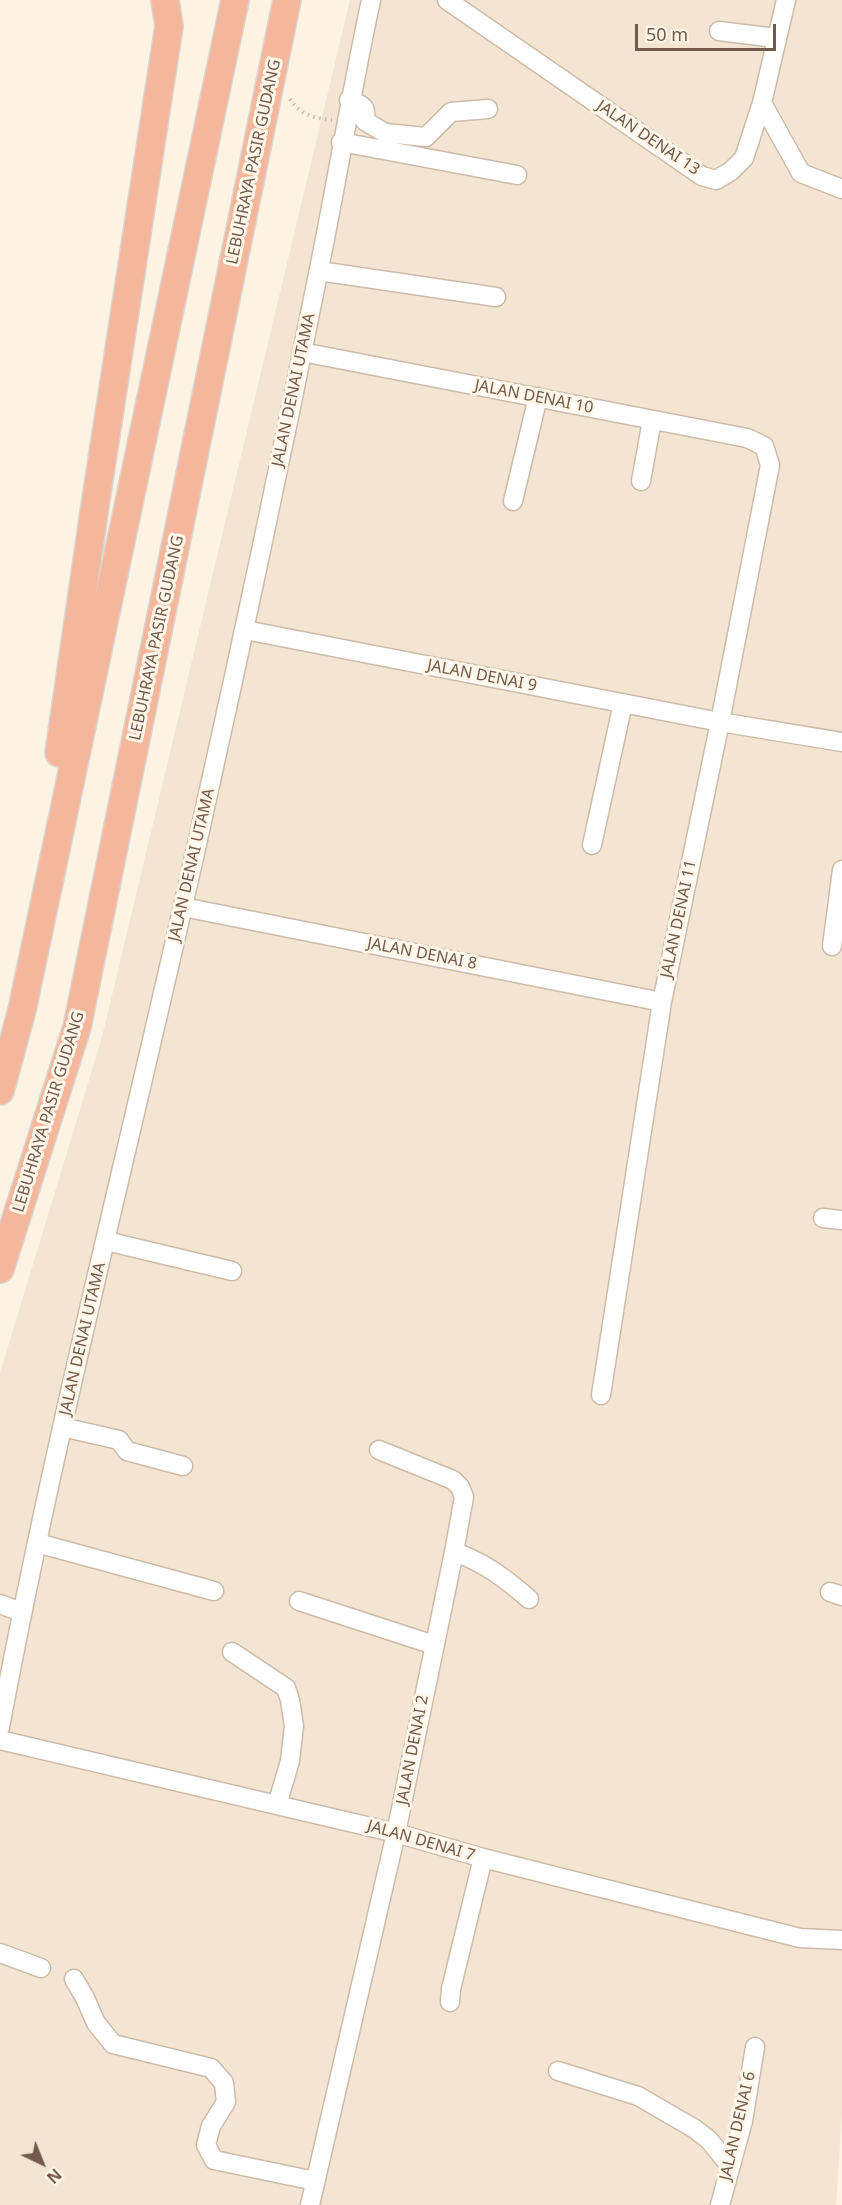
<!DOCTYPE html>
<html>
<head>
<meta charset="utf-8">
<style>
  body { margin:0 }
  #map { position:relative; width:842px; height:2205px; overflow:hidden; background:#fcf3e3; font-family:"Noto Sans",sans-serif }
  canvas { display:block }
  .north { position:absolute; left:12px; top:2133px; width:60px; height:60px; -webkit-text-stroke:4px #fff7e9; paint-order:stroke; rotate:137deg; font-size:16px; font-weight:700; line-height:24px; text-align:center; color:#735a4a }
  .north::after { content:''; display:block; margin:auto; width:21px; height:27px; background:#735a4a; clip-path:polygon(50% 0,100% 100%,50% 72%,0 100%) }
  .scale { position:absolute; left:635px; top:24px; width:141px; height:27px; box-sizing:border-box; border:3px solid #735a4a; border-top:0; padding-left:8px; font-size:18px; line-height:21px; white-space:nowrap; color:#735a4a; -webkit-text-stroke:4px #fff7e9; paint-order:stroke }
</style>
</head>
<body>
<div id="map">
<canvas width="842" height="2205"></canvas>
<div class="north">N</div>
<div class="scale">50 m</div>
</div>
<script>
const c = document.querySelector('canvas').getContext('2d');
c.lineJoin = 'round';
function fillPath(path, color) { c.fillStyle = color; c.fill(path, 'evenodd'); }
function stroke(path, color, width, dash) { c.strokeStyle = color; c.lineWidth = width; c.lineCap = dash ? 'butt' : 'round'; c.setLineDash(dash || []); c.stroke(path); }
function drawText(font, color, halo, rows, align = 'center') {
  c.font = font + ' "Noto Sans",sans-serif'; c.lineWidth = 6; c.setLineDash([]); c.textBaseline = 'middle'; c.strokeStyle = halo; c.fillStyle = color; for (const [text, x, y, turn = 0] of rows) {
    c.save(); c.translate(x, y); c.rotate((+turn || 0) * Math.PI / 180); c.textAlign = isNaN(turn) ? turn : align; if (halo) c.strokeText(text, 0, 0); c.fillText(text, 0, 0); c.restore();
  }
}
fillPath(new Path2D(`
  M350 0H842V2114L836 2205H0V1373L102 1037Z`), '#f3e5d2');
const minor = new Path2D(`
  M447 0 702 176 716 180 731 171 744 158 762 103 786 0
  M719 31 776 38
  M349 100C362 105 367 105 365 121L385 133 426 137 451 112 488 109
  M762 103 801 173 842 189
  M341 142 517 175
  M319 271 496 297
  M302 352 747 438 764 446 770 465 720 722 662 1002 601 1395
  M641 481 652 420
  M513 501 538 397
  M245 630 720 722 842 742
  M592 845 623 703
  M183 907 662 1002
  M832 946 842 870
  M823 1218 842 1220
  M106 1241 232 1271
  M62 1427 119 1440 127 1451 183 1466
  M37 1543 214 1591
  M454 1552C484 1562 506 1579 529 1599
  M830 1592 842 1596
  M299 1601 434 1645
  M0 1604 21 1612
  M232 1652 286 1688 290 1700 294 1726 290 1761 277 1805
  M0 1727C57 1422 136 1121 203 817 243 638 281 459 317 279 336 186 351 93 371 0
  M0 1740 396 1833 483 1858 800 1938 842 1940
  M0 1953 41 1968
  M74 1979 85 1998 96 2023 113 2044 211 2068 224 2083 226 2102 211 2126 206 2145 214 2160 315 2181
  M450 2002 451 1989 483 1858
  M558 2071 638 2096 695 2129 709 2140 730 2166
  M310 2205 396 1833 454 1552 464 1497 460 1487 453 1480 379 1450
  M720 2205 743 2121 755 2047`);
const highway = new Path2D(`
  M59 753 96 499 169 26 165 0
  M0 1091 22 1010 235 0
  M0 1269 77 1027 287 0`);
stroke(minor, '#cdbbaa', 21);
stroke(highway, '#dbd4d0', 30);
stroke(new Path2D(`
  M290 99C300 115 314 118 332 120`), '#d5b69f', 4, [1.5, 4.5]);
stroke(minor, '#fff', 18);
stroke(highway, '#f4b79b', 27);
drawText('16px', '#735a4a', '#fff7e9', [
  ["JALAN DENAI 13",648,138,34],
  ["LEBUHRAYA PASIR GUDANG",254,162,-78],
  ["JALAN DENAI UTAMA",294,390,-78],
  ["JALAN DENAI 10",534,397,11],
  ["LEBUHRAYA PASIR GUDANG",157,638,-78],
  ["JALAN DENAI 9",482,676,11],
  ["JALAN DENAI UTAMA",192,865,-77],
  ["JALAN DENAI 11",679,919,-78],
  ["JALAN DENAI 8",422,954,11],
  ["LEBUHRAYA PASIR GUDANG",49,1112,-73],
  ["JALAN DENAI UTAMA",83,1339,-77],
  ["JALAN DENAI 2",413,1750,-79],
  ["JALAN DENAI 7",421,1841,16],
  ["JALAN DENAI 6",738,2126,-77]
]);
</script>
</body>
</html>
